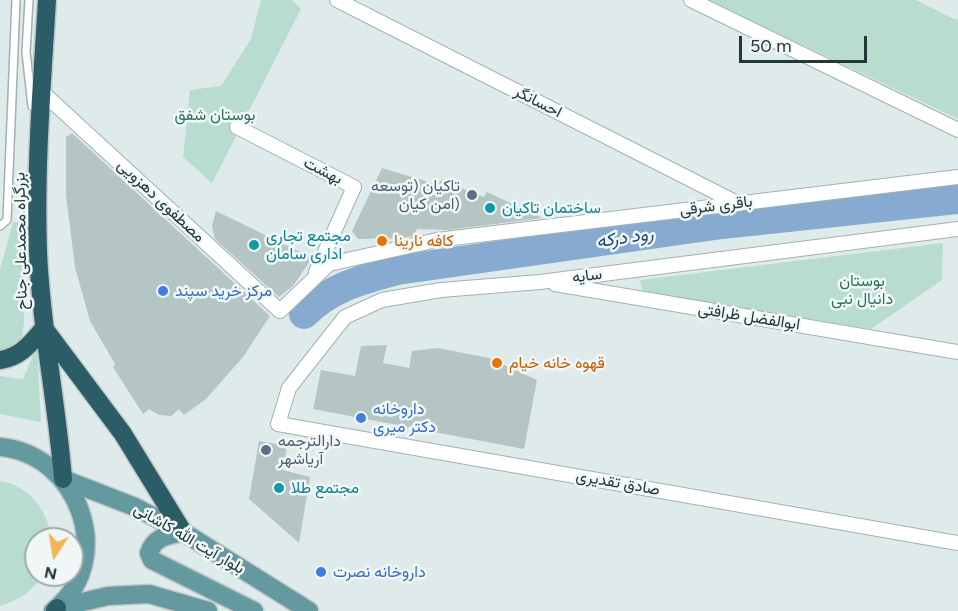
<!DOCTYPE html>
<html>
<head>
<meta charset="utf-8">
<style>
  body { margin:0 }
  #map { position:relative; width:958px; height:611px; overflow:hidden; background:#dfeaea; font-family:Figtree,sans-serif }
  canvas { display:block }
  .north { position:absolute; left:24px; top:527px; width:60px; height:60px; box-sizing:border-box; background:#f0f7f6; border:2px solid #9dabab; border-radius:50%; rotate:192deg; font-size:16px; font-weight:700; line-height:24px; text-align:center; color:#20383a }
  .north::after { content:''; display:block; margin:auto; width:21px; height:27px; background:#f2b556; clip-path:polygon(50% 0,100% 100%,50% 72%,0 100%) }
  .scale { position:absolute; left:739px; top:36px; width:128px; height:27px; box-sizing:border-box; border:3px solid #20383a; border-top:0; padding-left:8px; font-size:18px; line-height:21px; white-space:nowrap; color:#20383a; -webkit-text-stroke:4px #f0f7f6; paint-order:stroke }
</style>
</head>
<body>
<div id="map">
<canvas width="958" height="611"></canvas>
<div class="north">N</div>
<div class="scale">50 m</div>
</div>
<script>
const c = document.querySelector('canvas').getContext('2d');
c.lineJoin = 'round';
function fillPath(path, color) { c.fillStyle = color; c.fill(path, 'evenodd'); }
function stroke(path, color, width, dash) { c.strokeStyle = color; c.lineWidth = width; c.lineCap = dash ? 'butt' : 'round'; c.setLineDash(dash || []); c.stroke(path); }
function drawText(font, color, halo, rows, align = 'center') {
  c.font = font + ' Figtree,Vazirmatn,sans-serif'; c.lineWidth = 5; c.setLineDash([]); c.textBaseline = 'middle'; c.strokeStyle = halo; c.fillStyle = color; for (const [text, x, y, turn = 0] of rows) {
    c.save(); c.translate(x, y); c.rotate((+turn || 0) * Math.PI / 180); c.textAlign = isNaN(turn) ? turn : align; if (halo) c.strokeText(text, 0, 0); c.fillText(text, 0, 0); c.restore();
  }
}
fillPath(new Path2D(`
  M261 0H292L301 9 212 183 183 157 190 90 221 86 251 39Z
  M708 0H916L956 20 958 18V119Z
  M13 222H22L24 324 20 345 5 350 0 349V270Z
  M943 243 942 280 871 329 643 292 640 280Z
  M37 346 41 422 0 414V376L23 379Z
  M0 481C29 485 49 512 51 539H36V575H43C32 592 19 600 0 606Z`), '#b8dccf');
stroke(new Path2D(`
  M304 314C331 287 361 280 397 270L722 224 958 199`), '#87aad0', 30);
fillPath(new Path2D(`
  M72 133 270 316 243 357 206 399 184 415 179 409 171 416 159 415 149 409 143 414 113 367 115 364 90 321 75 267 66 195V137Z
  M382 168 438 185 441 180 484 197 487 192 542 218 448 230 417 229 414 236 403 238 358 239 352 231Z
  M216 211 312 258 293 286 279 297 215 239 212 226Z
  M387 345 383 363 409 368 412 351 438 348 489 358 537 380 524 449 313 409 321 370 355 376 361 346Z
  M259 441 287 446 283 470 310 477 299 543 249 499Z`), '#b5c5c4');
const lane = new Path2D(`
  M29 0 26 52 32 106
  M29 189 28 214 30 223
  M0 226 7 220 16 0`);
const street = new Path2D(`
  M337 0 739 204
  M691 0 958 130
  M41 91 280 311 329 264 437 240 958 177
  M237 127 354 187 316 272
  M958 229 540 282 441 290 382 300 345 317 289 388 278 424 958 543
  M555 284 958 352`);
const primary = new Path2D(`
  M0 447C79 454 118 560 53 611
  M63 479 135 507 183 532 309 611
  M183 532C168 535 154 537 149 553L152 560 254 611
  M57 608 108 596 149 594 208 611`);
const highway = new Path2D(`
  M47 0C42 84 35 168 38 252 41 328 57 403 63 479
  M46 331 123 434 183 532
  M0 360C21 357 31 343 44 328
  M55 611 57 608`);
stroke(lane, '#a2b1b2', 10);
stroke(street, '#a2b1b2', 16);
stroke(primary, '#c1c7c8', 21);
stroke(highway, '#c1c7c8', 21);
stroke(lane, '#fff', 7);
stroke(street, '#fff', 14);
stroke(primary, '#6499a0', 18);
stroke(highway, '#2c5d66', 18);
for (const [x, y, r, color] of [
  [472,195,6,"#5c6f8a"],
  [490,208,6,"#0f9aa8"],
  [382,241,6,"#e8710a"],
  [254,245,6,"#0f9aa8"],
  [163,291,6,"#3f7fe0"],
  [497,363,6,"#e8710a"],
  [361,418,6,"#3f7fe0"],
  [266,450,6,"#5c6f8a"],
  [279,488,6,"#0f9aa8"],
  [321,572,6,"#3f7fe0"]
]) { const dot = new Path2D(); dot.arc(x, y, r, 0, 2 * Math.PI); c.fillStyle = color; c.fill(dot); stroke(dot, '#f0f7f6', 2); }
drawText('16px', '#20383a', '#f0f7f6', [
  ["احسانگر",538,102,27],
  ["بهشت",323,171,27],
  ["مصطفوی دهزویی",161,201,43],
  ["باقری شرقی",716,206,-7],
  ["بزرگراه محمدعلی جناح",21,241,-91],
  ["سایه",587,276,-7],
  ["ابوالفضل ظرافتی",749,317,9],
  ["صادق تقدیری",618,483,10],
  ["بلوار آیت الله کاشانی",189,539,30]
]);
drawText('16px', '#2b7160', '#f0f7f6', [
  ["بوستان شفق",215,115],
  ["بوستان",862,281],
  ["دانیال نبی",862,299]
]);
drawText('16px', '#4e5e75', '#f0f7f6', [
  ["تاکیان (توسعه",460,186],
  ["امن کیان)",460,204],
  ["دارالترجمه",278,441,"left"],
  ["آریاشهر",278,459,"left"]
], 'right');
drawText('16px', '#0d838f', '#f0f7f6', [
  ["ساختمان تاکیان",502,208],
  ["مجتمع تجاری",266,236],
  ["اداری سامان",266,254],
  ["مجتمع طلا",291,488]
], 'left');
drawText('16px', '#c56008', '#f0f7f6', [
  ["کافه نارینا",394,241],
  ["قهوه خانه خیام",509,363]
], 'left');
drawText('16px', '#366cbe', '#f0f7f6', [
  ["مرکز خرید سپند",175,291],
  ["داروخانه",373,409],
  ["دکتر میری",373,427],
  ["داروخانه نصرت",333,572]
], 'left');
drawText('italic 18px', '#1b4576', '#f0f7f6', [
  ["رود درکه",625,238,-8]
]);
</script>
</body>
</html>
